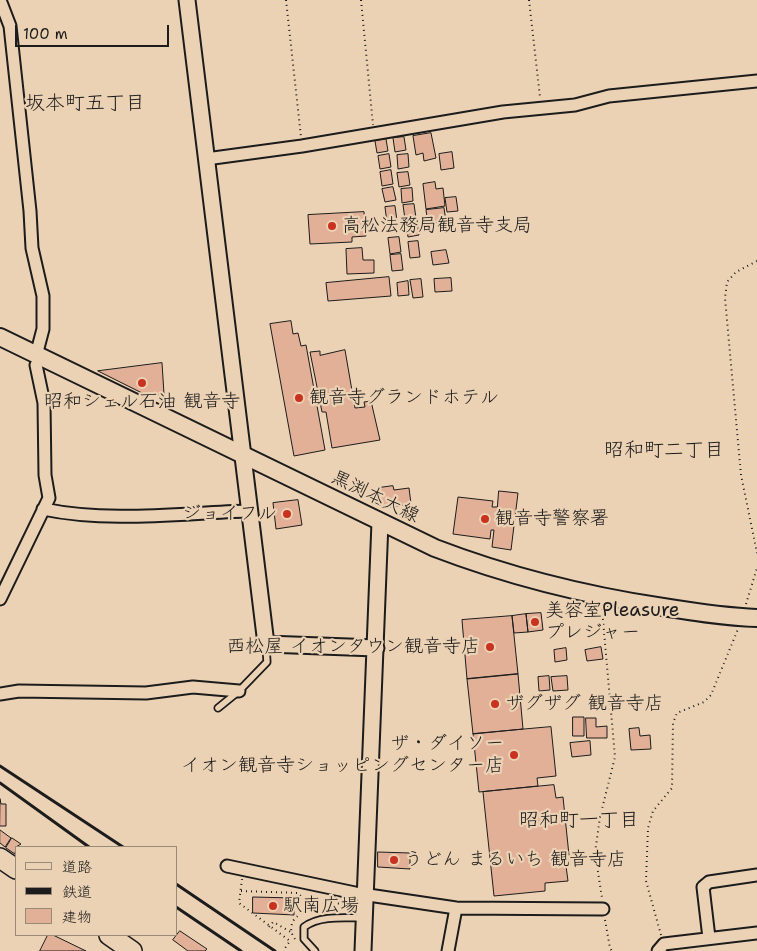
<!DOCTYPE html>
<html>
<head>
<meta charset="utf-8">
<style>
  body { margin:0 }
  #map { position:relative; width:757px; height:951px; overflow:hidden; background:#ecd2b4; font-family:"Shantell Sans","Klee One",sans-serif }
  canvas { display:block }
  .legend { position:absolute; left:15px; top:846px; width:162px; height:90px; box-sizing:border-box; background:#ecd2b4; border:1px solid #998977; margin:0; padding:6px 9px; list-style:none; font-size:15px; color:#1c1c1c }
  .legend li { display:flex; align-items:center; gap:10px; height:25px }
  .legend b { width:25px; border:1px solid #998977 }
  .scale { position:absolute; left:15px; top:25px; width:154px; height:22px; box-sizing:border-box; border:2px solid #1c1c1c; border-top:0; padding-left:6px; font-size:15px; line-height:18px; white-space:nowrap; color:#1c1c1c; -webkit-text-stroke:4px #ecd2b4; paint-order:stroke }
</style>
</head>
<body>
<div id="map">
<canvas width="757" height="951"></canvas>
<ul class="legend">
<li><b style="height:6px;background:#ecd2b4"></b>道路</li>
<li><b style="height:6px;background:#1c1c1c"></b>鉄道</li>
<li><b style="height:14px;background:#e1b097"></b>建物</li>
</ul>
<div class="scale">100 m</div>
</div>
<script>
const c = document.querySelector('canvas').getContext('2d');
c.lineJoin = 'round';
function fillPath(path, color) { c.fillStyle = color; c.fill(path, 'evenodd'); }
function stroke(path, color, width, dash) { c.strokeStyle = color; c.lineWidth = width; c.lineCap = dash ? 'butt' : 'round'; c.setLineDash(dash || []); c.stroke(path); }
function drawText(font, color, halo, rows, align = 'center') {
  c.font = font + ' "Shantell Sans","Klee One",sans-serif'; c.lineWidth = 4.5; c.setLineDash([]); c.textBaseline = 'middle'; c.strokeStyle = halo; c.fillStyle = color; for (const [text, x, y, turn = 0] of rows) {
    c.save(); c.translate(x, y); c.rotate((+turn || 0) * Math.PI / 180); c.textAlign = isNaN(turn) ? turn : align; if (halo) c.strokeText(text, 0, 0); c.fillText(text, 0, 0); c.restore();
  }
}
const building = new Path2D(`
  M431 133 436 158 424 161 423 153 416 155 413 136Z
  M404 137 406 150 395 152 393 138Z
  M386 139 388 151 377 153 375 141Z
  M452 152 454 168 441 170 439 154Z
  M389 154 391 167 380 169 378 156Z
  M408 154 409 167 398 169 397 155Z
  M391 170 393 184 382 186 380 172Z
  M408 172 410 185 399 187 397 173Z
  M435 182 436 189 443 188 445 206 426 209 423 184Z
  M393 187 396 200 385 202 382 189Z
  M412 188 413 201 402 203 401 189Z
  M456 197 458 211 447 212 445 198Z
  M414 204 416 218 405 219 403 205Z
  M395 206 397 221 387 223 385 207Z
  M444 208 446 221 428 224 426 210Z
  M364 212 366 236 352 237V242L310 244 308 215Z
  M417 220 419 235 408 237 406 221Z
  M399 237 401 252 390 254 388 238Z
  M418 241 420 257 410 258 408 242Z
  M362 248 363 260H374V273L347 274 346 249Z
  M446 250 449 263 433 265 431 252Z
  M401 254 403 270 392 271 390 255Z
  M389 277 391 296 328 301 326 283Z
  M451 278 452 291 435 292 434 279Z
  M421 279 423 297 413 298 410 280Z
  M408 281 409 295 398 296 397 283Z
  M291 321 293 334 298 333 301 346 306 345 325 450 294 456 270 324Z
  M345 350 355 408 365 407 364 402 371 401 380 440 332 448 326 412H322L310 352 320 351V355Z
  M162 363 164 394 148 396 98 371Z
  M393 486 394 490 409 488 411 504 386 508 374 502 372 495 380 493 379 488Z
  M499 491 518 493 511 550 492 547 494 530H491L490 539 453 534 458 497 493 501 492 507H497Z
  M298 500 302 525 276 529 273 503Z
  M541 613 543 630 528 632 526 614Z
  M526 614 528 632 514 633 512 616Z
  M512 616 518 674 467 679 462 620Z
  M601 647 603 659 587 661 585 650Z
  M566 648 567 660 555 662 554 650Z
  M518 674 523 729 473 734 467 679Z
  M549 676 550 690 539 691 538 677Z
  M567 676 568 690 553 691 551 677Z
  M573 717H584V736H573Z
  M586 718H596V727L607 726V738H587Z
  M551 727 556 776 537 778 538 786 479 792 473 734Z
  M639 728 640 736 650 735 651 749 631 750 629 729Z
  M590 741 591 755 572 757 570 743Z
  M554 785 556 798 563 797 570 865 566 866 568 881 545 883V891L494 896 483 792Z
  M0 799 1 804H6V826H0Z
  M0 830 11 838 5 847 0 843Z
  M12 838 21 844 16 847 15 854 6 848Z
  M378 852 410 853V869L378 867Z
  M253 897 294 898V915L253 913Z
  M180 931 207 949 205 951H188L173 940Z
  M48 935H53L86 951H40Z`);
fillPath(building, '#e1b097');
stroke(building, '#1c1c1c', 1);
const service = new Path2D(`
  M218 708 239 691 267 662 266 646
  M315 951 304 939V927C320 915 345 918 364 918`);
const minor = new Path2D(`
  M0 0 10 26 30 211 32 248 43 296V329L38 348
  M206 159 302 146 503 112 575 105 609 96 757 81
  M43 509C110 523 181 513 248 511
  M0 599 49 498 45 475 44 403 36 365
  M0 694 19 691 146 693 193 687 239 691
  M227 866 355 893 456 908 603 909
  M709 938 703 887 709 882 757 875
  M448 951 456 908
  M658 951 664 944 757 933`);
const tertiary = new Path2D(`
  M187 0 266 644 376 648
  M363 951 380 522`);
const secondary = new Path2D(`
  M0 337 435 548C508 576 584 595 663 607 694 612 725 617 757 618`);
const primary = new Path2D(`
  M0 858 16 869
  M109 935 132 951`);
stroke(service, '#1c1c1c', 9);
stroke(minor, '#1c1c1c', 15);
stroke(tertiary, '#1c1c1c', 19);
stroke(secondary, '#1c1c1c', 20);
stroke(primary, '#1c1c1c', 22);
stroke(new Path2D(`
  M286 0 301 137
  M361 0 373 125
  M529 0 540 97
  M757 261 736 272 727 282 725 298 741 475 757 553
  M746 604 757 568
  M602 609 615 757 600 817 595 853 602 898
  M242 879 239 903 290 941 283 951
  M241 891 298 893 310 906
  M605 920 610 948 612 951
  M269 927 273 922 291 932
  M661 935 646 881 648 828 653 811 672 788 673 723 677 713 704 702 711 695 738 629
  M295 939 291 932 292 922C311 900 325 903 352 904`), '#1c1c1c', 2, [1, 4]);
stroke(service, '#ecd2b4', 5.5);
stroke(minor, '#ecd2b4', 11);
stroke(tertiary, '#ecd2b4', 15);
stroke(secondary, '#ecd2b4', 16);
stroke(primary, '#ecd2b4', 19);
stroke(new Path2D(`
  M0 766 123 847
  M0 783 89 847
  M176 884 275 951
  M176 907 241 951`), '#1c1c1c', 3);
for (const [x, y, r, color] of [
  [332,226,5,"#c8321e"],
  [142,383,5,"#c8321e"],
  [299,398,5,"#c8321e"],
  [287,514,5,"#c8321e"],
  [485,519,5,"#c8321e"],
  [535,622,5,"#c8321e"],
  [490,647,5,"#c8321e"],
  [495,704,5,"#c8321e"],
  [514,755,5,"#c8321e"],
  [394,860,5,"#c8321e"],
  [273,906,5,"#c8321e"]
]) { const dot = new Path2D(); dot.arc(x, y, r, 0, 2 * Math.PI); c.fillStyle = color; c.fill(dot); stroke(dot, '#ecd2b4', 2); }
drawText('19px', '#1c1c1c', '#ecd2b4', [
  ["高松法務局観音寺支局",342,226],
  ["観音寺グランドホテル",309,398],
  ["昭和シェル石油 観音寺",142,402,"center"],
  ["ジョイフル",277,514,"right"],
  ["観音寺警察署",495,519],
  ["美容室Pleasure",545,611],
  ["プレジャー",545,633],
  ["西松屋 イオンタウン観音寺店",480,647,"right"],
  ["ザグザグ 観音寺店",505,704],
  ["ザ・ダイソー",504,744,"right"],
  ["イオン観音寺ショッピングセンター店",504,766,"right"],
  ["うどん まるいち 観音寺店",404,860],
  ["駅南広場",283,906]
], 'left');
drawText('19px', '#1c1c1c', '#ecd2b4', [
  ["黒渕本大線",375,497,26]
]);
drawText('20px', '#1c1c1c', '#ecd2b4', [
  ["坂本町五丁目",85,104],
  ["昭和町二丁目",664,451],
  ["昭和町一丁目",579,821]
]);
</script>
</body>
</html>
